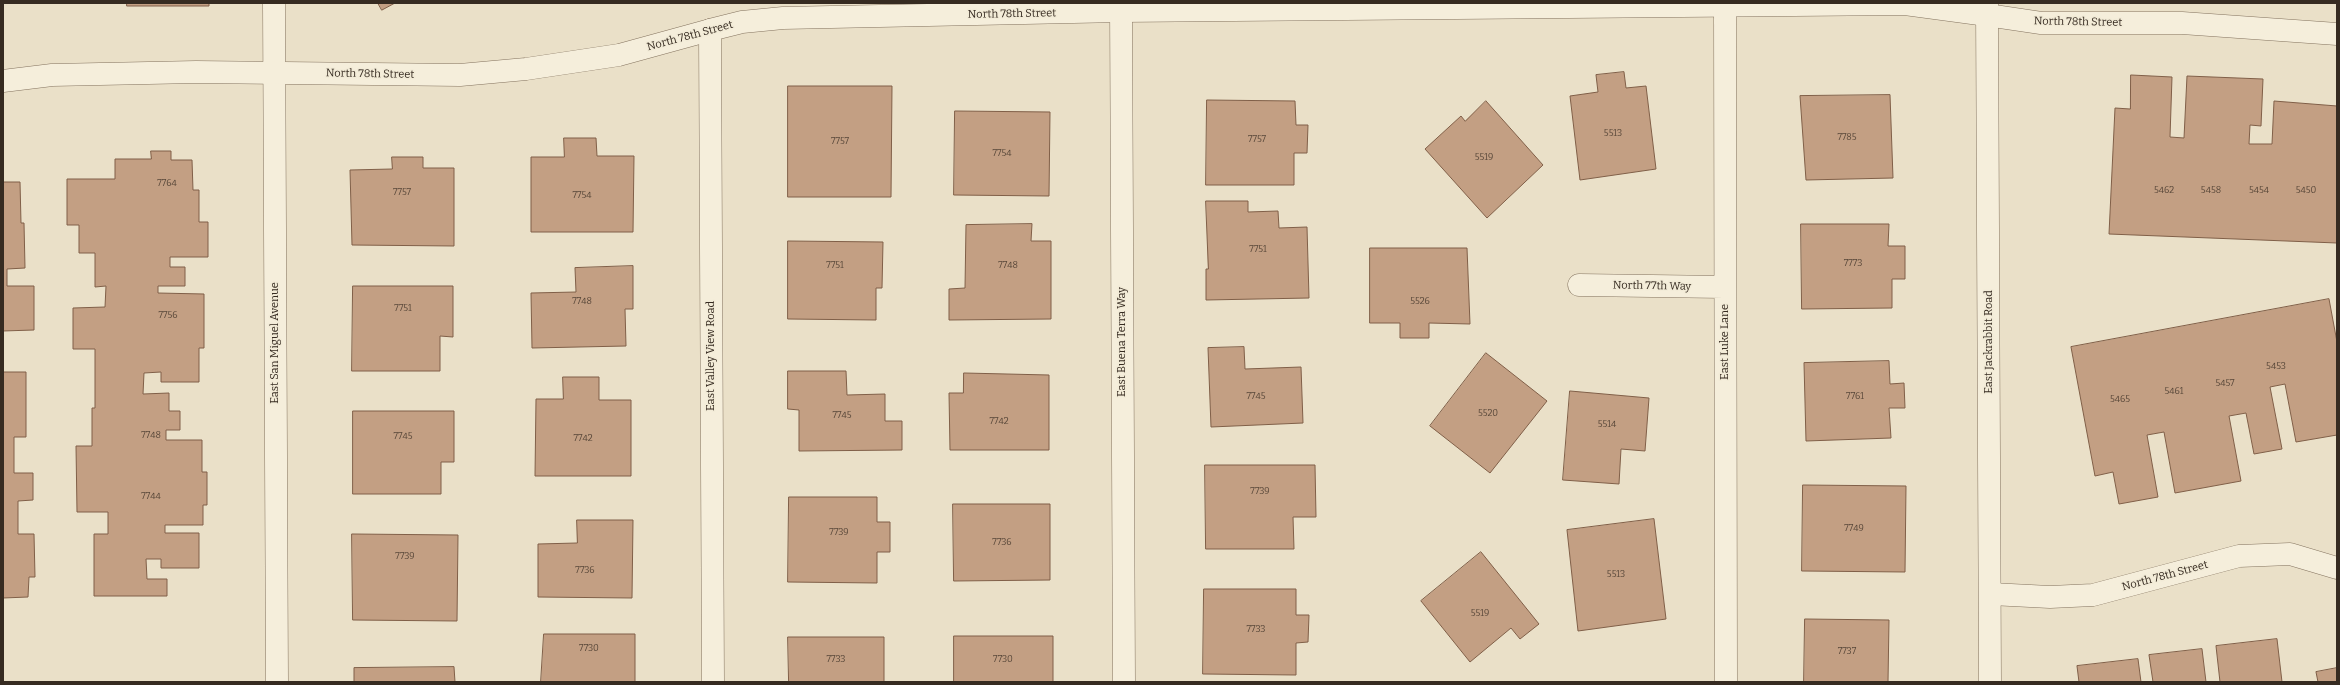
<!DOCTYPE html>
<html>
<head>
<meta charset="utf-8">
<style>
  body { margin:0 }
  #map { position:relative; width:2340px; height:685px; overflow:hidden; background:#eae0c8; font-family:Bitter,serif }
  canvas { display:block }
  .frame { position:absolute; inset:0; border:4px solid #362b21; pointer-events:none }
</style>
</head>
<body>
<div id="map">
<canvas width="2340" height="685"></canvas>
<div class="frame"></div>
</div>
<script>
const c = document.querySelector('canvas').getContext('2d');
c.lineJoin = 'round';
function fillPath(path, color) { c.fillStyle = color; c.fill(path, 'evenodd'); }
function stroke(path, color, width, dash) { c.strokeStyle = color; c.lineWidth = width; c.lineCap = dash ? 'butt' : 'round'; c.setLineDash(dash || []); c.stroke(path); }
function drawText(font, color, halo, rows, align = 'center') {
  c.font = font + ' Bitter,serif'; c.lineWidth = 3; c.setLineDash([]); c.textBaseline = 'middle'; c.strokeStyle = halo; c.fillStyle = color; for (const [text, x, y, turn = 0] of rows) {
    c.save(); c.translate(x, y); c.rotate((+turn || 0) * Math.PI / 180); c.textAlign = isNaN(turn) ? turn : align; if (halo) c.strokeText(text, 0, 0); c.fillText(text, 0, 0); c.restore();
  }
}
const building = new Path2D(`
  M127 3H209V6H127Z
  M378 3H395L382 10Z
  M1624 72 1626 88 1646 86 1656 169 1580 180 1570 96 1598 92 1596 75Z
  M2131 75 2172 77 2170 137 2184 138 2187 76 2263 79 2261 126 2250 125 2249 144H2272L2274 101 2337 106V243L2109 234 2115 108 2130 109Z
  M788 86H892L891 197H788Z
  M1890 95 1893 178 1806 180 1800 96Z
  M1207 100 1295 101 1296 125H1308L1307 153H1294V185H1206Z
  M1486 101 1543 165 1487 218 1425 149 1461 116 1465 121Z
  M955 111 1050 112 1049 196 954 195Z
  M564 138H596L597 156H634L633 232H531V157H564Z
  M151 151H171V160H192L193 190H199V222H208V257H170V267H185V286H158V293L204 294V348H199V382H161V372L144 373 143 394 169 393V411H180V430H166V440H202V472H207V505H203V525H165V533H199V568H161V559H146L147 579H167V596H94V534H108V512H77L76 446H92V408H95V349H73V308L105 307 106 286 95 287V253H79V225H67V179H115V159H151Z
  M392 157H423V168H454V246L352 245 350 170 392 169Z
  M3 182H20L21 223H24L25 268 7 269V286H34V330L3 331Z
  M1206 201H1248V212L1278 211 1279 228 1307 227 1309 298 1206 300V269H1208Z
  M1032 224 1031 241H1051V319L949 320V289L965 288 966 225Z
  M1801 224H1889L1888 246H1905V279H1892V308L1802 309Z
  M788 241 883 242 882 288H876V320L788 319Z
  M1370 248H1467L1470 324 1429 323V338H1400V323H1370Z
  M633 266V309H625L626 346 532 348 531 293 576 292 575 268Z
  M353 286H453V337L440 336V371H352Z
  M2329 299 2337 342V435L2296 442 2285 384 2270 387 2282 449 2254 454 2246 413 2229 416 2241 481 2175 493 2164 432 2147 435 2158 497 2119 504 2113 472 2095 476 2071 347Z
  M1244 347 1245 369 1301 367 1303 423 1211 427 1208 348Z
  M1486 353 1547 401 1490 473 1430 426Z
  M1889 361 1890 384 1904 383 1905 408H1889L1891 438 1806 441 1804 363Z
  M788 371H846L847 395 885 394V421H902V450L799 451V410L788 409Z
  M3 372H26V437H14V473H33V500L18 501V534H34L35 577H29L28 597 3 598Z
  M964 373 1049 375V450H950L949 393H963Z
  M563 377H599V400H631V476H535L536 399H563Z
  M1570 391 1649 398 1645 451 1621 449 1619 484 1563 480Z
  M353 411H454V462H441V494H353Z
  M1205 465H1315L1316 517H1293L1294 549H1206Z
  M1803 485 1906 486 1905 572 1802 571Z
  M789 497H877V522H890V552H877V583L788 582Z
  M953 504H1050V580L954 581Z
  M1654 519 1666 619 1578 631 1567 530Z
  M577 520H633L632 598 538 597V544L577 543Z
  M352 534 458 535 457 621 353 620Z
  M1481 552 1539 624 1520 639 1511 628 1470 662 1421 601Z
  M1204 589H1296V615H1309L1308 642 1296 643V675L1203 674Z
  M1805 619 1889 620 1888 682H1804Z
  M544 634H635V682H541Z
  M954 636H1053V682H954Z
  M788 637H884V682H789Z
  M2277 639 2282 682H2220L2216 646Z
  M2202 649 2206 682H2153L2149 655Z
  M2138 659 2141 682H2079L2077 666Z
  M454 667 455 682H354V668Z
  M2337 668V682H2318L2316 672Z`);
fillPath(building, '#c39f83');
stroke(building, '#805f48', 1);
const minor = new Path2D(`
  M274 3 277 682
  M1121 3 1124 682
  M1725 3 1726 682
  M1987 15 2041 23H2182L2337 34
  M710 30 713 682
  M1579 285 1724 287
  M1991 594 2050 597 2093 595 2239 556 2290 554 2337 568`);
const tertiary = new Path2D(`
  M1987 3 1990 682
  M3 81 52 75 196 72 460 75 526 69 619 55 710 30 742 22 783 18 1121 11 1905 4 1987 15`);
stroke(minor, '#84735f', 23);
stroke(tertiary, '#84735f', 23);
stroke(minor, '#f5eedb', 22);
stroke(tertiary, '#f5eedb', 22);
drawText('9px', '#59483a', null, [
  ["5513",1613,133],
  ["7785",1847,137],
  ["7757",1257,139],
  ["7757",840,141],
  ["7754",1002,153],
  ["5519",1484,157],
  ["7764",167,183],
  ["5462",2164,190],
  ["5458",2211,190],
  ["5454",2259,190],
  ["5450",2306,190],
  ["7757",402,192],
  ["7754",582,195],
  ["7751",1258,249],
  ["7773",1853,263],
  ["7751",835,265],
  ["7748",1008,265],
  ["7748",582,301],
  ["5526",1420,301],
  ["7751",403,308],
  ["7756",168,315],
  ["5453",2276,366],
  ["5457",2225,383],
  ["5461",2174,391],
  ["7745",1256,396],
  ["7761",1855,396],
  ["5465",2120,399],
  ["5520",1488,413],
  ["7745",842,415],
  ["7742",999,421],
  ["5514",1607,424],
  ["7748",151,435],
  ["7745",403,436],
  ["7742",583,438],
  ["7739",1260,491],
  ["7744",151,496],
  ["7749",1854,528],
  ["7739",839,532],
  ["7736",1002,542],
  ["7739",405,556],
  ["7736",585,570],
  ["5513",1616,574],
  ["5519",1480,613],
  ["7733",1256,629],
  ["7730",589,648],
  ["7737",1847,651],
  ["7733",836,659],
  ["7730",1003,659]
]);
drawText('11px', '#362b21', '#f2ebd7', [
  ["North 78th Street",1012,14,-1],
  ["North 78th Street",2078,22,1],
  ["North 78th Street",690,36,-15],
  ["North 78th Street",370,74,1],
  ["North 77th Way",1652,286,1],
  ["East Buena Terra Way",1122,342,-90],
  ["East Luke Lane",1725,342,-90],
  ["East Jackrabbit Road",1989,342,-90],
  ["East San Miguel Avenue",275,343,-90],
  ["East Valley View Road",711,356,-90],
  ["North 78th Street",2165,576,-15]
]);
</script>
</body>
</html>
